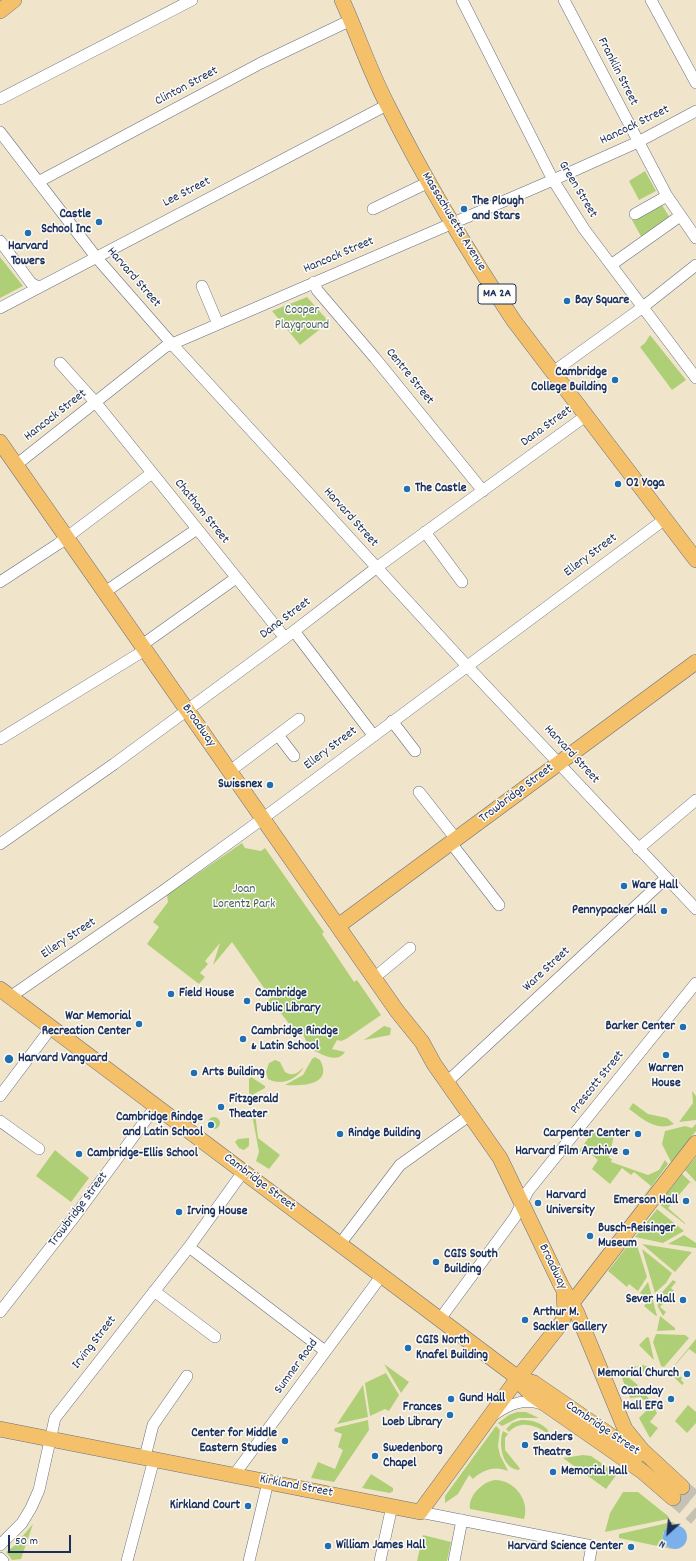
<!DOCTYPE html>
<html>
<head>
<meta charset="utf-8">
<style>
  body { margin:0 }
  #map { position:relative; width:696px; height:1561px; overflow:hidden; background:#f0e5ca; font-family:Dekko,sans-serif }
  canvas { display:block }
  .north { position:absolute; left:648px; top:1513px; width:40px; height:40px; -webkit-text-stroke:3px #fdfcf7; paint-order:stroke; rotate:207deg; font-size:11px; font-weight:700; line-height:16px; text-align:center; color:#1b2f5e }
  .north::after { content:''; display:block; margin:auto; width:14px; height:18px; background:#1b2f5e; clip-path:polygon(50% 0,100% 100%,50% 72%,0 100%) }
  .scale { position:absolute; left:8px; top:1535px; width:63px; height:18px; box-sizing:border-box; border:2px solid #1b2f5e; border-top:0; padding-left:5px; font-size:12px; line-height:14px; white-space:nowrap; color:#1b2f5e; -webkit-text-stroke:3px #fdfcf7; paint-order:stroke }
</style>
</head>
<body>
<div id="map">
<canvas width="696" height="1561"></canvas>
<div class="north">N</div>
<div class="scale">50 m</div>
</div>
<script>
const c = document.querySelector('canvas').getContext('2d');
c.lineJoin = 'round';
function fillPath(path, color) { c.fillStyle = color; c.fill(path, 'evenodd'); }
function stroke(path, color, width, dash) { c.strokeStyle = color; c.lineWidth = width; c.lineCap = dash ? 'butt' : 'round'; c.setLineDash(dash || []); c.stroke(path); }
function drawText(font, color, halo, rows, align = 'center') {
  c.font = font + ' Dekko,sans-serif'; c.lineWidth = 3; c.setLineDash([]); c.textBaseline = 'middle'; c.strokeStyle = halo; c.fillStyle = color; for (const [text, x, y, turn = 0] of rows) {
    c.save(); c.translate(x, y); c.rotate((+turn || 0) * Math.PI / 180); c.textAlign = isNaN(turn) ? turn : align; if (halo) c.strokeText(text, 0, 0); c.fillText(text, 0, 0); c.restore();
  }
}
fillPath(new Path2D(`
  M645 171 656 191 639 200 629 181Z
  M662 205 672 221 643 240 632 220Z
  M0 257 23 286 0 298Z
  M307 297 329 322 300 345 272 311Z
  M650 335 686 380 672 390 640 347 645 343Z
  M242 843 245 848 261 851 265 848 324 932 322 934 354 982 357 980 381 1015 346 1039 341 1041 337 1040 332 1049 345 1052C336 1065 320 1053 309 1048L303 1034 300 1032 297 1034 280 1012 274 1010 270 1013 264 1004 271 998 232 942 213 965 220 943 205 961 208 964 200 973 205 977 199 984 147 944 159 927 153 922 168 902 167 895Z
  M384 1026 391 1028 390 1035 364 1040Z
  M315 1057 320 1060C334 1086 300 1086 285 1085L303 1075 312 1059Z
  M275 1060 280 1062 285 1072C293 1077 298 1073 304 1067 297 1080 280 1086 268 1079L266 1072 269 1063Z
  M251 1077 265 1086V1088L252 1095 249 1093V1079Z
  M692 1091 696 1096V1120L679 1122 693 1103Z
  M633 1103 648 1114 667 1118 674 1124C656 1132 643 1119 629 1109Z
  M255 1112 258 1138 280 1155 269 1169 256 1161 259 1152 252 1114Z
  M208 1123a6 6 0 1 1 12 0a6 6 0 1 1-12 0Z
  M696 1124V1131L671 1162 662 1144 665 1131 685 1126 692 1128Z
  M595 1132 614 1135 609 1158 612 1159 611 1162 648 1175 659 1170 665 1160 668 1164 628 1218 651 1186 634 1172 631 1175 622 1168 610 1184 592 1169 598 1160 585 1149 583 1154 579 1151 592 1133Z
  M249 1138V1146L244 1150 239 1148 235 1142 238 1139Z
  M55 1150 89 1178 71 1202 36 1176Z
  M696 1157V1182L685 1170Z
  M682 1174 696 1187 690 1182 668 1208 685 1223V1224L659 1204Z
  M657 1209 684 1231 663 1243 635 1237Z
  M684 1235 696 1243V1248L668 1244Z
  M629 1244 637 1245 647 1277 638 1291 629 1284 627 1287 608 1271Z
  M642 1244 692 1252 675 1272Z
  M642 1249 672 1273 666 1283 655 1293Z
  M673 1280 676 1282 671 1288 674 1291 660 1307 666 1312 663 1316 658 1307 657 1298Z
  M648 1282 657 1316H656L644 1306 648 1300 640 1293Z
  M660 1316 675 1328V1330L657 1331Z
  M656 1334 685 1335 689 1338 664 1367 661 1366 653 1342Z
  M647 1337 649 1338 654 1360 639 1345Z
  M696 1339V1354L689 1349 672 1369 682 1378 681 1380 684 1383 682 1385 669 1372Z
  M384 1364 409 1382 401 1393Z
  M643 1365 651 1368 655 1372 651 1378 637 1366 629 1375 627 1368Z
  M386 1373 399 1395 389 1411 385 1409 370 1416 365 1383Z
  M628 1377 638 1385 634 1389 637 1392 642 1388 657 1413 650 1422 658 1428 650 1438 639 1418 647 1410V1403L641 1397 630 1398 622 1378Z
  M363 1385 368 1417 337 1424Z
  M688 1405 696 1412V1423L687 1433 675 1421Z
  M517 1412H526L539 1418H518L502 1426 499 1424 498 1423 509 1415Z
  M368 1420 369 1430 334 1482 311 1478 318 1462 335 1469 343 1450 338 1447 342 1434 334 1431 335 1428Z
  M521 1420C532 1420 540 1422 548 1430V1434C538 1426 520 1419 509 1432L506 1429 512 1423Z
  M496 1426 500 1430 498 1446 500 1455 508 1471C495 1465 482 1470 473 1479L469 1475 458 1494 445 1503V1496Z
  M503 1431 508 1434 505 1438V1450L518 1466 520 1469 518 1470C502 1468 498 1443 503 1431Z
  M583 1455 591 1456 617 1474 606 1489 563 1458Z
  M371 1474 393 1488V1491L390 1493 362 1488Z
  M495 1480C515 1480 530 1501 524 1519L470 1509C468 1496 482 1482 495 1480Z
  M623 1492H638L668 1516V1519L605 1532 610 1513Z
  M672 1522 678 1525 663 1533C662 1541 665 1546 672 1549L619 1538V1534Z
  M33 1524 21 1559 12 1560 6 1552 14 1546Z
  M423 1535 451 1542 447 1561H417Z`), '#afcf76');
fillPath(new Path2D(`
  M663 1537a12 12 0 1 1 24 0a12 12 0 1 1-24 0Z`), '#7cb0ea');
stroke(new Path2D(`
  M682 1487 696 1499
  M673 1498 696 1518`), '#c5c1b4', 15, [15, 8]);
const minor = new Path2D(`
  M462 0 553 180 584 229 696 378
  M564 0 667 196 696 238
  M651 0 696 83
  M0 99 192 0
  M0 132 96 257 172 344 467 666 696 909
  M38 182 261 63 351 20
  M373 209 429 182
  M635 214 667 196
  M0 241 31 283 38 287
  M611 265 680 216
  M314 282 317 290 375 358 483 491
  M202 286 218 324
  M0 308 387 105
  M60 363 96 403 285 638
  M553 372 643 307 696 265
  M16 465 165 347 553 180 638 142 696 111
  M425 532 462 582
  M0 582 58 544 152 473
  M105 592 197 529
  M294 631 373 735
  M142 645 236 578
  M392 721 415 751
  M278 735 294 756
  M0 739 145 650
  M230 771 299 719
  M419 792 456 839
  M451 843 499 905
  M0 844 114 764 285 638 376 568 587 415
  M638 849 696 800
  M374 978 410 948
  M10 997 163 891 254 825 665 519
  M447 1082 666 878
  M0 1096 51 1028
  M0 1121 39 1149
  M340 1244 400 1165 470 1115
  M189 1247 325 1351
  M154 1291 215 1337
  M0 1312 75 1216 156 1106
  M440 1319 515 1217 528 1191 696 983
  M495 1414C509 1404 524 1398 542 1404
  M145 1457 153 1425 187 1376
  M234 1475 382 1275
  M420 1512 592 1546 589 1561
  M0 1545 22 1523 31 1508 39 1490 55 1418 189 1247 243 1172
  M0 1558 3 1561
  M127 1561 154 1459
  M249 1561 268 1482
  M380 1561 392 1506
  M454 1561 462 1520`);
const major = new Path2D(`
  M342 0C358 35 370 72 388 106 425 180 468 252 514 321L696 560
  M0 11 14 0
  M0 442 397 1011 422 1042 434 1064 500 1158 561 1285 577 1313 625 1429 642 1450 682 1487
  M338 926 696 662
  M0 989 518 1378 523 1386 531 1394 643 1472 673 1498
  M572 1303 696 1143
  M518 1378 534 1383 639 1455
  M0 1429 420 1512 518 1378 562 1322 565 1312 564 1293`);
stroke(minor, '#666f84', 12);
stroke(major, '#666f84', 16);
stroke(minor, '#fff', 11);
stroke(major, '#f4c16a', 15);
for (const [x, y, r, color] of [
  [464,209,4,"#1f6fb2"],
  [99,222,4,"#1f6fb2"],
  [28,233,4,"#1f6fb2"],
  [567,301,4,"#1f6fb2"],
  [615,380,4,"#1f6fb2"],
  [618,484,4,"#1f6fb2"],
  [407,489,4,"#1f6fb2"],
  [270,785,4,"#1f6fb2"],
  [624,886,4,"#1f6fb2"],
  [664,911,4,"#1f6fb2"],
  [171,994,4,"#1f6fb2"],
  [247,1001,4,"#1f6fb2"],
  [139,1024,4,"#1f6fb2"],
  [683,1027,4,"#1f6fb2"],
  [243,1039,4,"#1f6fb2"],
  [666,1055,4,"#1f6fb2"],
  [9,1059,5,"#1f6fb2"],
  [194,1073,4,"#1f6fb2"],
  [221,1107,4,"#1f6fb2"],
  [211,1125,4,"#1f6fb2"],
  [340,1134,4,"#1f6fb2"],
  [638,1134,4,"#1f6fb2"],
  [626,1152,4,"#1f6fb2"],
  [79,1154,4,"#1f6fb2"],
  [686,1201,4,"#1f6fb2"],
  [538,1203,4,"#1f6fb2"],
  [179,1212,4,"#1f6fb2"],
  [590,1236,4,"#1f6fb2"],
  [436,1262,4,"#1f6fb2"],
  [683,1300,4,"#1f6fb2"],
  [525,1320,4,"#1f6fb2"],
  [408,1348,4,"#1f6fb2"],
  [687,1374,4,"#1f6fb2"],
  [451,1399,4,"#1f6fb2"],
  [671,1399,4,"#1f6fb2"],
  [450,1415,4,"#1f6fb2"],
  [285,1441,4,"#1f6fb2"],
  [525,1445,4,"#1f6fb2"],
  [375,1456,4,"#1f6fb2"],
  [553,1472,4,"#1f6fb2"],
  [248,1506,4,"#1f6fb2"],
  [328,1546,4,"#1f6fb2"],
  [631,1547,4,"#1f6fb2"]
]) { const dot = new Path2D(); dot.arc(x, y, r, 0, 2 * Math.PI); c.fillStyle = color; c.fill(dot); stroke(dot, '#fdfcf7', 1.5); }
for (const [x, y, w] of [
  [497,294,38]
]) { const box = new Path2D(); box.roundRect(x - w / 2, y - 10, w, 20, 3); c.fillStyle = '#fdfcf7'; c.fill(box); stroke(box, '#1b2f5e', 1); }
drawText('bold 12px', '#1b2f5e', null, [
  ["MA 2A",497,294]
]);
drawText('13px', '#1b2f5e', '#fdfcf7', [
  ["Franklin Street",617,72,63],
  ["Clinton Street",187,87,-28],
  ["Hancock Street",635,126,-26],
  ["Green Street",577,190,59],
  ["Lee Street",187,193,-27],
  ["Massachusetts Avenue",453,222,59],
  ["Hancock Street",339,256,-23],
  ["Harvard Street",133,278,49],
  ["Centre Street",409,377,51],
  ["Hancock Street",56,416,-38],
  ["Dana Street",547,427,-36],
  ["Chatham Street",201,512,51],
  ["Harvard Street",350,518,48],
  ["Ellery Street",591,556,-37],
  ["Dana Street",286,619,-37],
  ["Broadway",198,726,55],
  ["Ellery Street",331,749,-37],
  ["Harvard Street",571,755,47],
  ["Trowbridge Street",517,794,-37],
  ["Ellery Street",69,939,-34],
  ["Ware Street",547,970,-43],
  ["Prescott Street",598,1083,-51],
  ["Cambridge Street",259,1183,37],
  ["Trowbridge Street",79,1210,-53],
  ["Broadway",552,1267,64],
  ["Irving Street",95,1343,-52],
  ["Sumner Road",297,1367,-54],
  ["Cambridge Street",602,1429,34],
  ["Kirkland Street",296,1487,11]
]);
drawText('bold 13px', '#1b2f5e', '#fdfcf7', [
  ["The Plough",472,202],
  ["and Stars",472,217],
  ["Castle",91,215,"right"],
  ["School Inc",91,230,"right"],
  ["Harvard",28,247,"center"],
  ["Towers",28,262,"center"],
  ["Bay Square",575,301],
  ["Cambridge",607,373,"right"],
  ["College Building",607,388,"right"],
  ["O2 Yoga",626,484],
  ["The Castle",415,489],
  ["Swissnex",262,785,"right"],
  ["Ware Hall",632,886],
  ["Pennypacker Hall",656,911,"right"],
  ["Field House",179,994],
  ["Cambridge",255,994],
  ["Public Library",255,1009],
  ["War Memorial",131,1017,"right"],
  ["Recreation Center",131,1032,"right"],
  ["Barker Center",675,1027,"right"],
  ["Cambridge Rindge",251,1032],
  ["& Latin School",251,1047],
  ["Harvard Vanguard",18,1059],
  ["Warren",666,1069,"center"],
  ["House",666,1084,"center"],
  ["Arts Building",202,1073],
  ["Fitzgerald",229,1100],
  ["Theater",229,1115],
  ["Cambridge Rindge",203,1118,"right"],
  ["and Latin School",203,1133,"right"],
  ["Rindge Building",348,1134],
  ["Carpenter Center",630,1134,"right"],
  ["Harvard Film Archive",618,1152,"right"],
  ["Cambridge-Ellis School",87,1154],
  ["Harvard",546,1196],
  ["University",546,1211],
  ["Emerson Hall",678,1201,"right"],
  ["Irving House",187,1212],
  ["Busch-Reisinger",598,1229],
  ["Museum",598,1244],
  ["CGIS South",444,1255],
  ["Building",444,1270],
  ["Sever Hall",675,1300,"right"],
  ["Arthur M.",533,1313],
  ["Sackler Gallery",533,1328],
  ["CGIS North",416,1341],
  ["Knafel Building",416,1356],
  ["Memorial Church",679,1374,"right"],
  ["Canaday",663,1392,"right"],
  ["Hall EFG",663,1407,"right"],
  ["Gund Hall",459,1399],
  ["Frances",442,1408,"right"],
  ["Loeb Library",442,1423,"right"],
  ["Center for Middle",277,1434,"right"],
  ["Eastern Studies",277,1449,"right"],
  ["Sanders",533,1438],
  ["Theatre",533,1453],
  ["Swedenborg",383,1449],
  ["Chapel",383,1464],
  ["Memorial Hall",561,1472],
  ["Kirkland Court",240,1506,"right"],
  ["William James Hall",336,1546],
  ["Harvard Science Center",623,1547,"right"]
], 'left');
drawText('13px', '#475f65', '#fdfcf7', [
  ["Cooper",302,311],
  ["Playground",302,326],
  ["Joan",244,890],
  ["Lorentz Park",244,905]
]);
</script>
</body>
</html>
